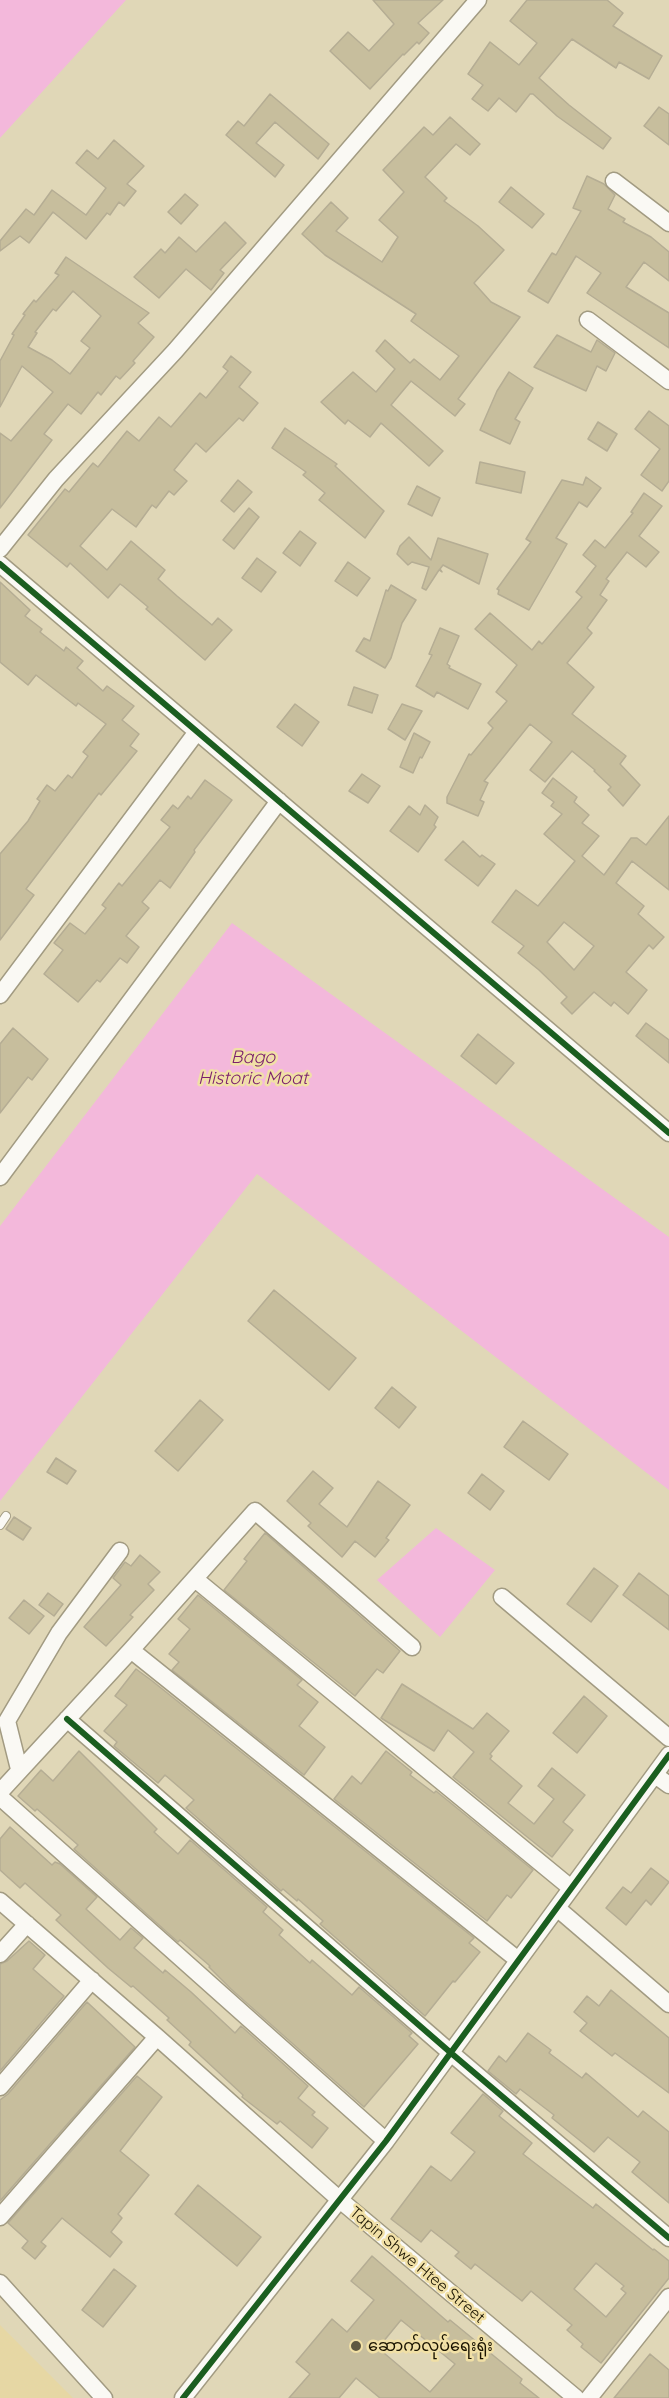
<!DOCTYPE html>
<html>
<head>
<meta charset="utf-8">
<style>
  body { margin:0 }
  canvas { display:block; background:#e0d7b7 }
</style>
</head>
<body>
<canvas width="669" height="2398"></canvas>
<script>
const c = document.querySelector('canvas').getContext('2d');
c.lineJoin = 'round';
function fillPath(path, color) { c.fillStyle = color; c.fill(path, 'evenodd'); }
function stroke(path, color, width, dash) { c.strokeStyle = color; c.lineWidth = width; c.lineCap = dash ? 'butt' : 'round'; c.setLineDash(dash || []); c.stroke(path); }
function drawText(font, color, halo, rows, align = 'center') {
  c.font = font + ' Quicksand,"Noto Sans Myanmar",sans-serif'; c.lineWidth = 5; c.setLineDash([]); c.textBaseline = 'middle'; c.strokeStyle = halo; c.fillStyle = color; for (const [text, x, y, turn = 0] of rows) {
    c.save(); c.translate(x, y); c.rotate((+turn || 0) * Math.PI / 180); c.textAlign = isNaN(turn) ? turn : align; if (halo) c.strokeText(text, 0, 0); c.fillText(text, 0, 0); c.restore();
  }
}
fillPath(new Path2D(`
  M0 2325 73 2398H0Z`), '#e6d7a4');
fillPath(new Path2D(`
  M0 0H126L0 138Z
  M232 923 669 1237V1490L257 1174 0 1501V1226Z
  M436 1528 495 1570 440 1637 377 1580Z`), '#f3b8db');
const building = new Path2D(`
  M373 0H443L418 23 429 33 419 44 417 42 404 55 403 54 370 89 330 51 348 32 369 51 394 24Z
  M527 0H607L623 13 613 26 662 56 649 79 619 62 616 68 572 39 539 78 569 105 611 138 603 149 557 116 533 94H530L516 112 499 98 488 111 472 99 483 85 468 74 490 42 519 65 537 43 510 21Z
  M270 94 329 144 318 159 275 122 256 143 284 165 275 177 226 135 238 121 244 126Z
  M659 107 669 114V145L644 126Z
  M450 117 480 144 470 155 456 144 425 177 447 198 444 201 478 226 504 250 474 283 491 302 520 317 458 399 465 404 455 416 411 381 391 405 443 451 429 466 381 423 370 437 348 420 345 424 321 402 353 372 376 392 395 369 376 351 385 340 410 363 414 359 440 380 459 356 411 321 416 314 325 255 302 234 331 202 348 218 336 231 382 262 398 237 379 220 404 192 383 170 424 127 433 135Z
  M114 140 144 166 127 184 136 191 124 206 119 202 110 215 107 213 86 239 53 212 29 243 20 236 0 251V241L26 209 34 215 52 190 86 215 106 188 76 163 87 150 98 159Z
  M587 176 604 184 615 195 608 209 625 219 623 222 651 237 669 252V281L644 262 626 287 669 313V348L587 293 601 273 576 256 548 303 528 291 552 253 556 255 581 211 573 208Z
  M511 187 544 214 532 228 499 202Z
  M185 194 198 205 181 224 168 212Z
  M225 222 246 243 220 270 224 273 211 290 186 269 159 298 134 277 161 249 165 253 179 237 196 252Z
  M66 257 149 313 138 323 154 337 133 361 135 363 120 379 116 376 101 395 98 392 81 414 68 404 44 434 52 440 0 508V433L11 441 53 392 22 366 0 407V361L14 335 12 334 25 315 23 314 34 300 36 302 59 275 55 273ZM73 291 101 316 81 341 90 348 70 374 52 360 28 347 37 333 35 332 53 309 56 311Z
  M557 335 591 352 597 340 615 353 606 371 597 366 586 391 534 367Z
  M231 356 251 372 239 387 258 403 243 421 239 418 206 452 196 443 174 470 187 481 174 495 169 491 156 508 152 505 136 527 112 509 80 546 107 570 131 541 165 570 158 579 177 596 212 625 218 618 232 630 205 660 146 609 148 607 123 586 120 584 108 598 70 563 67 567 28 535 65 489 69 492 93 463 98 467 127 431 139 441 159 417 171 427 200 393 206 398 228 371 223 367Z
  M509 372 533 388 515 419 520 422 510 444 480 430 497 391Z
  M649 411 669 426V481L662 491 641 475 660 449 635 429Z
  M598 422 617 434 607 451 588 439Z
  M285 428 337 464 335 466 384 511 365 538 319 500 325 493 303 475 306 472 272 448Z
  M480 462 525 472 521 493 476 483Z
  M586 477 601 488 587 507 579 502 556 538 567 544 529 610 498 594 499 590 497 589 531 542 526 539 562 480 583 485Z
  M238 480 252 492 234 512 221 501Z
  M417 486 440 498 432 516 408 504Z
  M644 493 662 506 639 536 659 552 646 567 627 552 606 579 609 581 600 595 607 600 587 628 592 633 567 663 594 687 572 714 626 756 620 764 640 785 623 806 608 790 611 787 594 771 595 770 572 751 545 782 530 770 552 742 530 724 484 781 488 783 480 800 484 802 478 816 447 803V797L469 754 471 755 493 728 488 723 507 701 496 692 517 665 475 629 490 613 532 650 539 641 542 644 582 597 576 592 596 566 583 555 595 540 605 548 633 513 631 512Z
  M249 508 259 517 234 549 223 540Z
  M300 531 316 543 300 566 283 553Z
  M409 537 431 560 438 538 488 554 479 584 443 565 440 569 442 572 439 570 426 590 422 588 429 567 412 562 408 565 397 554 400 546Z
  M257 558 276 572 261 592 242 578Z
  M348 562 370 578 357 596 335 581Z
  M0 582 30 610 25 616 42 629 40 632 64 651 66 647 83 661 77 668 103 691 107 686 134 706 122 720 139 734 130 746 137 751 101 795 99 793 26 889 34 895 0 940V854L28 821 40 801 37 799 47 785 55 791 68 775 72 778 88 756 83 752 106 724 78 703 76 706 36 675 28 685 0 662Z
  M391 585 416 600 402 623 391 658 385 668 356 651 364 638 370 641 386 590 388 591Z
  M440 628 459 636 447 664 450 666 449 668 481 684 468 709 437 692 434 697 416 686 432 655 429 654Z
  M354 687 378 695 372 713 348 705Z
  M295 704 319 722 302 746 277 727Z
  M402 704 422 711 405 740 388 729Z
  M414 733 430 742 422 758 420 757 413 773 400 767Z
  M362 774 380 786 368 803 349 791Z
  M553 778 577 797 574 802 589 815 582 823 599 836 582 856 604 875 631 838H637L646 845 669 816V890L632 861 616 883 644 906 638 914 664 937 653 949 649 945 626 972 647 990 628 1014 614 1002 611 1006 594 992 572 1014 561 1003 567 997 539 970 518 953 524 946 492 922 516 890 538 906 575 861 544 834 562 814 551 806 554 802 542 793ZM564 922 594 946 574 970 547 942Z
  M205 780 232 800 194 850 195 852 170 888 160 880 142 902 149 908 126 936 139 947 127 963 120 958 100 982 97 980 78 1002 44 974 63 950 54 943 70 923 85 934 106 908 102 905 119 883 122 886 170 827 161 820 173 805 178 809 188 796 191 799Z
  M425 805 438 817 434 825 436 827 418 852 390 831 409 806 420 815Z
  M463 841 480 857 482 855 495 864 478 886 445 860Z
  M646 1023 669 1040V1063L636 1036Z
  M13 1028 48 1059 32 1080 28 1077 0 1113V1044Z
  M478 1034 514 1063 496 1084 461 1056Z
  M274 1290 356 1358 329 1390 248 1321Z
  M392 1387 416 1407 399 1428 375 1408Z
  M200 1400 223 1420 178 1471 155 1451Z
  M523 1421 568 1454 549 1480 504 1447Z
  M56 1458 76 1471 67 1484 47 1472Z
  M313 1471 333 1488 319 1504 347 1527 378 1481 410 1505 386 1538 389 1540 375 1557 355 1541 342 1557 308 1526 311 1523 287 1501Z
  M482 1474 504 1491 490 1510 468 1493Z
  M14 1517 31 1528 23 1540 6 1529Z
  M265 1533 400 1651 383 1673 377 1669 355 1696 224 1590 247 1561 244 1559Z
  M140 1555 160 1572 148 1584 154 1590 130 1615 133 1617 106 1646 84 1627 121 1585 113 1578 125 1562 131 1566Z
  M594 1568 618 1586 591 1622 567 1604Z
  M639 1573 669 1596V1630L623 1595Z
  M48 1593 63 1604 54 1616 39 1605Z
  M198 1595 302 1680 297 1685 318 1702 299 1726 325 1747 304 1775 172 1670 179 1662 169 1654 190 1629 178 1619Z
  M24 1600 44 1616 29 1634 9 1618Z
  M136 1669 151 1680 474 1938 469 1943 480 1952 455 1982 453 1981 425 2016 320 1924 323 1921 298 1899 297 1901 283 1889 281 1891 186 1808 194 1800 165 1775 158 1783 114 1746 117 1742 104 1731 127 1705 115 1696Z
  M402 1684 473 1729 487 1713 509 1731 490 1754 492 1756 490 1759 522 1786 508 1803 534 1824 554 1799 538 1786 552 1768 585 1795 563 1822 573 1830 552 1857 453 1777 474 1752 448 1730 434 1751 381 1718Z
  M584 1696 607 1716 577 1753 553 1733Z
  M79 1751 157 1829 154 1832 178 1854 190 1840 267 1907 263 1912 283 1930 279 1935 310 1963 312 1960 352 1995 359 1987 412 2033 409 2036 418 2044 364 2107 231 1989 209 1967 210 1966 180 1940 178 1942 74 1849 78 1845 37 1809 35 1811 18 1796 41 1770 53 1781Z
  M386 1751 412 1772 410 1775 434 1793 436 1791 533 1870 511 1898 507 1895 487 1921 334 1799 352 1776 361 1784Z
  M10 1827 52 1865 55 1862 60 1864 97 1897 86 1909 120 1940 131 1928 143 1938 134 1948 163 1973 165 1970 191 1992 235 2033 241 2026 308 2086 298 2098 315 2112 312 2115 328 2128 312 2148 280 2121 277 2124 242 2097 243 2095 189 2045 191 2042 167 2020 169 2018 133 1986 131 1987 108 1968 56 1920 61 1915 25 1883 20 1888 0 1870V1839Z
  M651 1868 669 1882 651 1905 646 1900 626 1925 606 1908 623 1887 631 1893Z
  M29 1941 45 1955 33 1969 64 1996 0 2071V1964L7 1961Z
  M611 1990 669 2038V2093L615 2053 612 2056 580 2031 587 2023 574 2012 587 1996 599 2006Z
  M87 2002 135 2047 0 2201V2100L8 2094Z
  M528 2033 551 2050 549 2053 582 2078 586 2073 638 2117 643 2111 669 2132V2203L632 2172 640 2162 608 2137 594 2152 552 2118 554 2115 520 2089 516 2094 488 2071 499 2056 506 2062Z
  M137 2076 162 2097 120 2151 149 2175 118 2214 122 2218 111 2232 122 2242 110 2257 62 2218 41 2242 46 2246 35 2259 22 2248 28 2241 8 2223Z
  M483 2094 503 2111 499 2116 532 2143 523 2154 593 2208 596 2204 653 2250 654 2249 669 2261V2278L601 2363 581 2347 583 2344 567 2330 572 2325 531 2291 522 2301 475 2264 471 2269 455 2256 459 2252 431 2230 421 2242 391 2219 431 2166 451 2181 475 2152 451 2133ZM596 2263 624 2286 621 2289 626 2293 606 2317 574 2289Z
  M198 2185 261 2237 237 2266 175 2214Z
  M372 2256 448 2322 450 2320 522 2379 520 2383 539 2398H380L356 2378 339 2398H289L310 2374 296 2362 332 2319 347 2332 374 2300 351 2281ZM401 2320 455 2364 430 2392 378 2348Z
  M114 2269 136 2286 103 2327 82 2310Z
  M650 2354 669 2370V2398H614Z`);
fillPath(building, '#c7be9d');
stroke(building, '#b5ad94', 1.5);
const service = new Path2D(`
  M0 1525 6 1516`);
const minor = new Path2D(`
  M614 181 669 223
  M588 320 669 381
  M0 549 56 479 175 351 478 0
  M0 564 669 1133
  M0 995 196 733
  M0 1177 279 801
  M195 1579 571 1888
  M502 1597 669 1738
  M131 1650 518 1960
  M67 1719 451 2053 669 2238
  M19 1769 7 1721 59 1633 120 1551
  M655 1775 669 1785
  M0 1792 131 1650 255 1511 412 1647
  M0 1797 386 2141
  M0 1901 157 2037 340 2200 576 2398
  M557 1908 669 2004
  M0 1954 27 1924
  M0 2087 92 1980
  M0 2217 157 2037
  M0 2283 104 2398
  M183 2398 386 2141 669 1755
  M589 2398 669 2297`);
stroke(service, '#a29b82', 10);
stroke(minor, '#a29b82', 19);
stroke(service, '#faf9f4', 8);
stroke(minor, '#faf9f4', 16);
stroke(new Path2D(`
  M0 564 669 1133
  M67 1719 451 2053 669 2238
  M183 2398 386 2141 669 1755`), '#1b5e20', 6);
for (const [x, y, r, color] of [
  [356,2346,6,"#5f5840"]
]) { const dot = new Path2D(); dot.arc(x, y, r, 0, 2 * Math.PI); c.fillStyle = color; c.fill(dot); stroke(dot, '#f1e0a6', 2); }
drawText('16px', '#191300', '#f1e0a6', [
  ["Tapin Shwe Htee Street",417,2265,40]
]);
drawText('16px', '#191300', '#f1e0a6', [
  ["ဆောက်လုပ်ရေးရုံး",368,2346]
], 'left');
drawText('italic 18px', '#7c216e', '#f1e0a6', [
  ["Bago",253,1058],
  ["Historic Moat",253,1079]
]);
</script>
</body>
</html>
